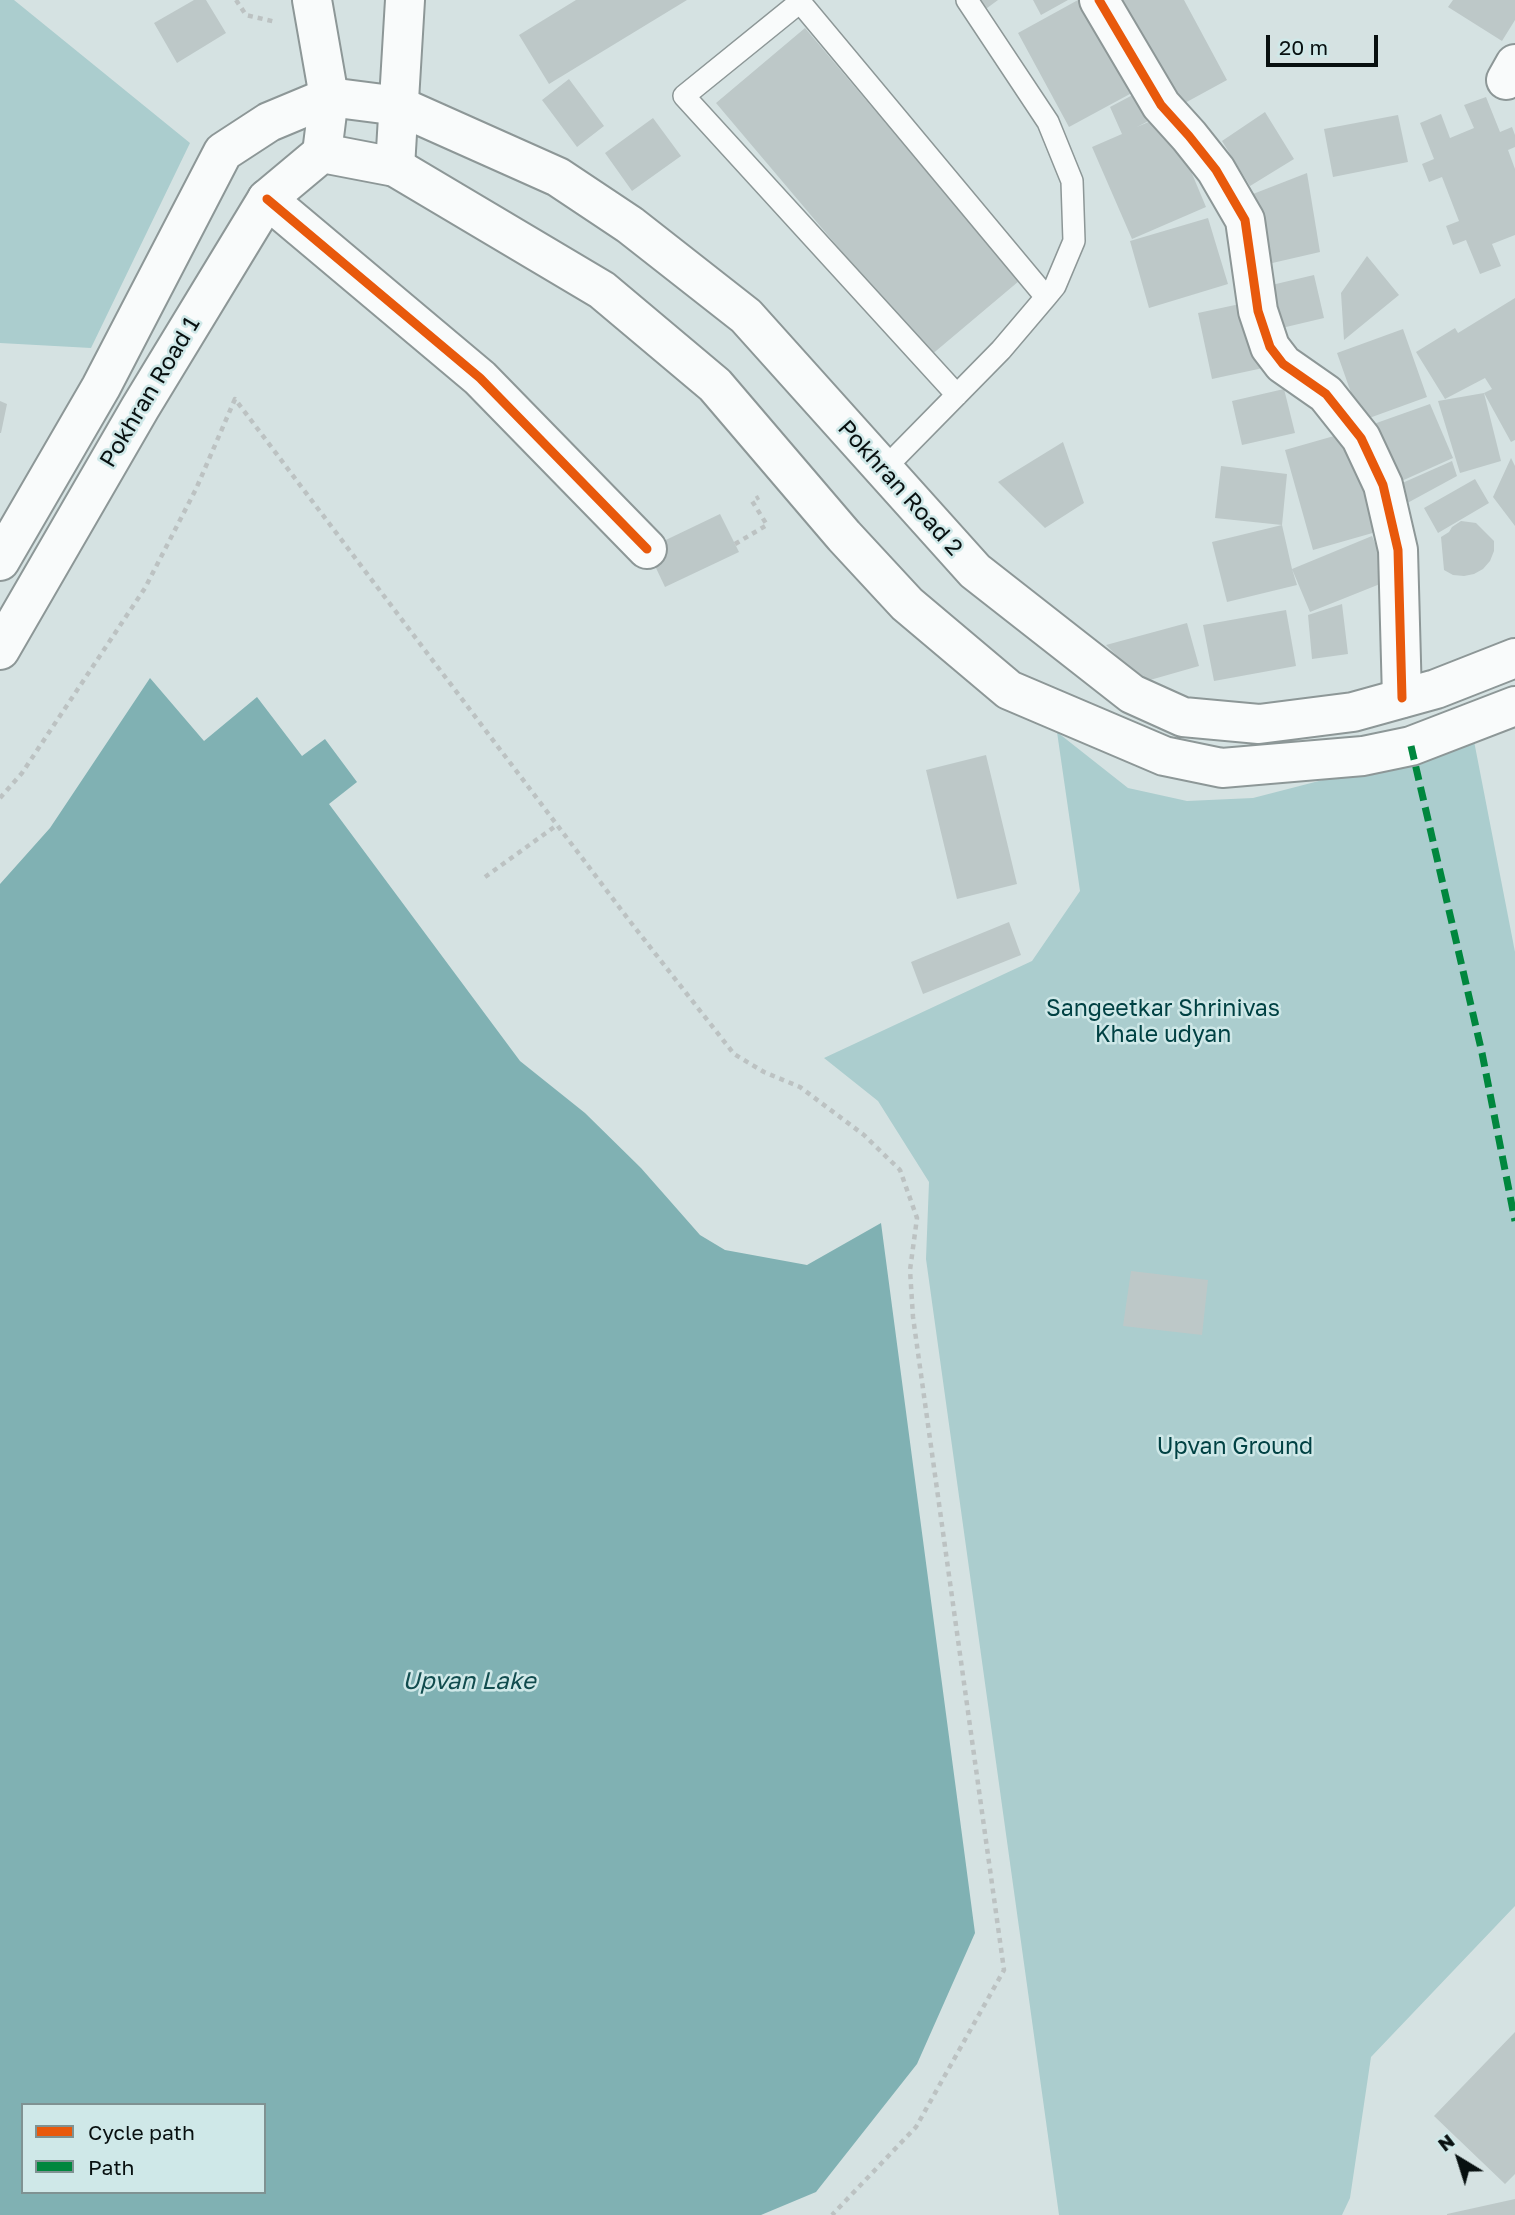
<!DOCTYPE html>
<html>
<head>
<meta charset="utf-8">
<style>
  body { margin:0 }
  #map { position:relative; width:1515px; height:2215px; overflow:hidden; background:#d5e2e2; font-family:"Golos Text",sans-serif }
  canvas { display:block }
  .legend { position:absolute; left:21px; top:2103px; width:245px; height:91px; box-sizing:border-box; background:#cfe8e8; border:2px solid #7f9292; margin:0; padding:9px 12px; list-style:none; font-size:21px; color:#081010 }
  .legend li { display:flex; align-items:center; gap:14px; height:35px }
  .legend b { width:35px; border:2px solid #7f9292 }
  .north { position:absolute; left:1424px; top:2124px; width:70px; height:70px; -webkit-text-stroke:5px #cfe8e8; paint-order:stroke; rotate:322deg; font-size:19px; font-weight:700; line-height:28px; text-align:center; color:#081010 }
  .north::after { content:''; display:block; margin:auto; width:24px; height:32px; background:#081010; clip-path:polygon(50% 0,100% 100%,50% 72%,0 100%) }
  .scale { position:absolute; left:1266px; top:35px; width:112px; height:32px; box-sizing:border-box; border:4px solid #081010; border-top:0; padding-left:9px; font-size:21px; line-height:24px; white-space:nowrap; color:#081010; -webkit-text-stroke:5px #cfe8e8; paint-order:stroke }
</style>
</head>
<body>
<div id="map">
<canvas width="1515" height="2215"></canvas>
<ul class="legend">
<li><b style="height:9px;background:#e8590c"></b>Cycle path</li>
<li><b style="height:9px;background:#00873e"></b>Path</li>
</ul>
<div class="north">N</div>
<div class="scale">20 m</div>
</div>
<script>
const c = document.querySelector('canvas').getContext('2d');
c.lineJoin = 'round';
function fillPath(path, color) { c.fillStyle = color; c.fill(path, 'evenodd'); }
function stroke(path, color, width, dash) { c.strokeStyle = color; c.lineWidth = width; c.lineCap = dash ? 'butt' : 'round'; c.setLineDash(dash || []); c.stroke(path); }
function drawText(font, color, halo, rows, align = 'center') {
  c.font = font + ' "Golos Text",sans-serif'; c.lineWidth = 5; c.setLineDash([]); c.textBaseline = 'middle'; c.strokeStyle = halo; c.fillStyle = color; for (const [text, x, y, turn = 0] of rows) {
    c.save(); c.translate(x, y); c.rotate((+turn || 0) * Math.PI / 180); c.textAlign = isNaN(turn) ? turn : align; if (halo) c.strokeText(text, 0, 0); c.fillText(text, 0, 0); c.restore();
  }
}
fillPath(new Path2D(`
  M0 0H14L190 143 91 348 0 343Z
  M1057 732 1128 788 1187 801 1253 798 1474 741 1515 952V1906L1371 2057 1350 2198 1342 2215H1059L926 1259 929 1182 878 1101 824 1058 1032 961 1080 891Z`), '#abcdce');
fillPath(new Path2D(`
  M150 678 204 741 257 697 302 756 325 739 357 782 329 804 520 1061 585 1113 641 1168 700 1235 725 1250 807 1265 881 1223 975 1933 917 2064 816 2192 761 2215H0V884L50 828ZM23 2105H264V2192H23Z`), '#80b1b3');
fillPath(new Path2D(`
  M194 0H206L226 33 177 63 154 23Z
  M576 0H687L549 84 519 35Z
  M968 0H998L979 14Z
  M1033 0H1068L1041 15Z
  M1078 0H1093L1141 88 1069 127 1018 33Z
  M1111 0H1184L1227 80 1172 110Z
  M1453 0H1515V20L1502 41 1448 7Z
  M805 28 1019 281 930 356 716 103Z
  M569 79 604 126 577 147 542 100Z
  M1144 89 1158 116 1137 127 1167 114 1206 207 1132 239 1092 147 1122 134 1110 107Z
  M1486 97 1500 132 1512 127 1515 135V147L1508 150 1515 169V235L1492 244 1501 266 1480 274 1466 240 1453 245 1446 226 1459 221 1442 177 1429 182 1422 164 1434 159 1420 123 1441 114 1450 138 1474 128 1464 105Z
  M1265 112 1294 159 1250 186 1222 141Z
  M1398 115 1408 162 1333 177 1324 129Z
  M653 118 681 156 632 191 605 153Z
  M1307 173 1320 252 1268 264 1253 194Z
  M1208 218 1228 284 1149 308 1130 241Z
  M1367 256 1399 295 1344 340 1341 293Z
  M1314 275 1324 318 1269 331 1259 288Z
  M1515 298V440L1511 442 1484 393 1492 389 1485 378 1445 399 1416 352 1455 328 1458 333Z
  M1249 302 1263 368 1212 379 1198 313Z
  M1403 329 1427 397 1361 421 1337 353Z
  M1284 389 1295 433 1242 445 1232 401Z
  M1484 393 1501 461 1460 473 1438 401Z
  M0 401 7 404 1 433H0Z
  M1430 404 1453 458 1397 483 1368 426Z
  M1348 432 1376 532 1313 550 1285 450Z
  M1063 442 1084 503 1045 528 998 482Z
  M1511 458 1515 466V526L1493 497Z
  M1452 461 1457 476 1400 507 1391 488Z
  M1221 466 1287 474 1282 525 1292 569 1372 536 1390 580 1310 612 1292 569 1297 585 1227 602 1212 542 1282 525 1215 518Z
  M1475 479 1489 503 1438 533 1424 508Z
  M720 514 739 552 665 587 647 549Z
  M1461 521 1476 523 1494 541V551L1490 561 1483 569 1474 574 1464 576 1453 575 1444 570 1441 537 1449 532 1452 527Z
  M1342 604 1348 654 1312 659 1308 615Z
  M1286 610 1296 666 1214 681 1203 625Z
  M1187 623 1199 666 1143 682 1106 645Z
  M986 755 1017 884 957 899 926 770Z
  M1009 922 1021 955 923 994 911 962Z
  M1131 1271 1208 1280 1202 1335 1123 1326Z
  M1515 2032V2174L1505 2184 1434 2116Z
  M1515 2199V2215H1447V2214Z`), '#bdc8c8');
const service = new Path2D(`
  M957 395 684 96 800 2 1046 297
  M884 469 1001 350 1046 297 1055 286 1074 241 1072 181 1048 122 967 0`);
const minor = new Path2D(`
  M312 0 329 97 322 153
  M1099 0 1161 105 1189 136 1216 170 1245 220 1258 311 1270 347 1283 364 1326 394 1361 438 1383 485 1398 550 1402 698
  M1506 80 1515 64
  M395 167 405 0
  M267 199 480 378 647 549`);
const secondary = new Path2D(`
  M0 561 101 387 223 152 269 122 329 97 399 106 558 177 630 225 746 316 975 571 1132 694 1183 717 1259 724 1353 712 1436 689 1515 658
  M0 650 140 408 267 199 322 153 395 167 602 290 715 385 844 536 907 604 1009 690 1164 756 1222 768 1363 756 1411 746 1515 706`);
stroke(service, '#8d9797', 24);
stroke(minor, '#8d9797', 42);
stroke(secondary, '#8d9797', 42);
stroke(new Path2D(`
  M236 0 246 15 276 22
  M735 544 767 525 752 501 759 497
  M0 798 22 773 145 588 196 489 235 399 632 924 734 1054 764 1072 800 1087 864 1135 900 1170 917 1218 910 1270 913 1317 1004 1970 916 2127 832 2215
  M485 877 557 825`), '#bcc2c2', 4.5, [5, 5]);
stroke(service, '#f9fbfb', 21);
stroke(minor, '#f9fbfb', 38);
stroke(secondary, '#f9fbfb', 38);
stroke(new Path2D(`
  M1411 746 1482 1053 1515 1221`), '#00873e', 7, [14, 7]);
stroke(new Path2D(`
  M1099 0 1161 105 1189 136 1216 170 1245 220 1258 311 1270 347 1283 364 1326 394 1361 438 1383 485 1398 550 1402 698
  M267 199 480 378 647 549`), '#e8590c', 9);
drawText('23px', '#081010', '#cfe8e8', [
  ["Pokhran Road 1",150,392,-59],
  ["Pokhran Road 2",900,488,48]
]);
drawText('23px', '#004143', '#cfe8e8', [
  ["Sangeetkar Shrinivas",1163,1009],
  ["Khale udyan",1163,1035],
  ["Upvan Ground",1235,1447]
]);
drawText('italic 24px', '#114c4e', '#cfe8e8', [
  ["Upvan Lake",469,1681]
]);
</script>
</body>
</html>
